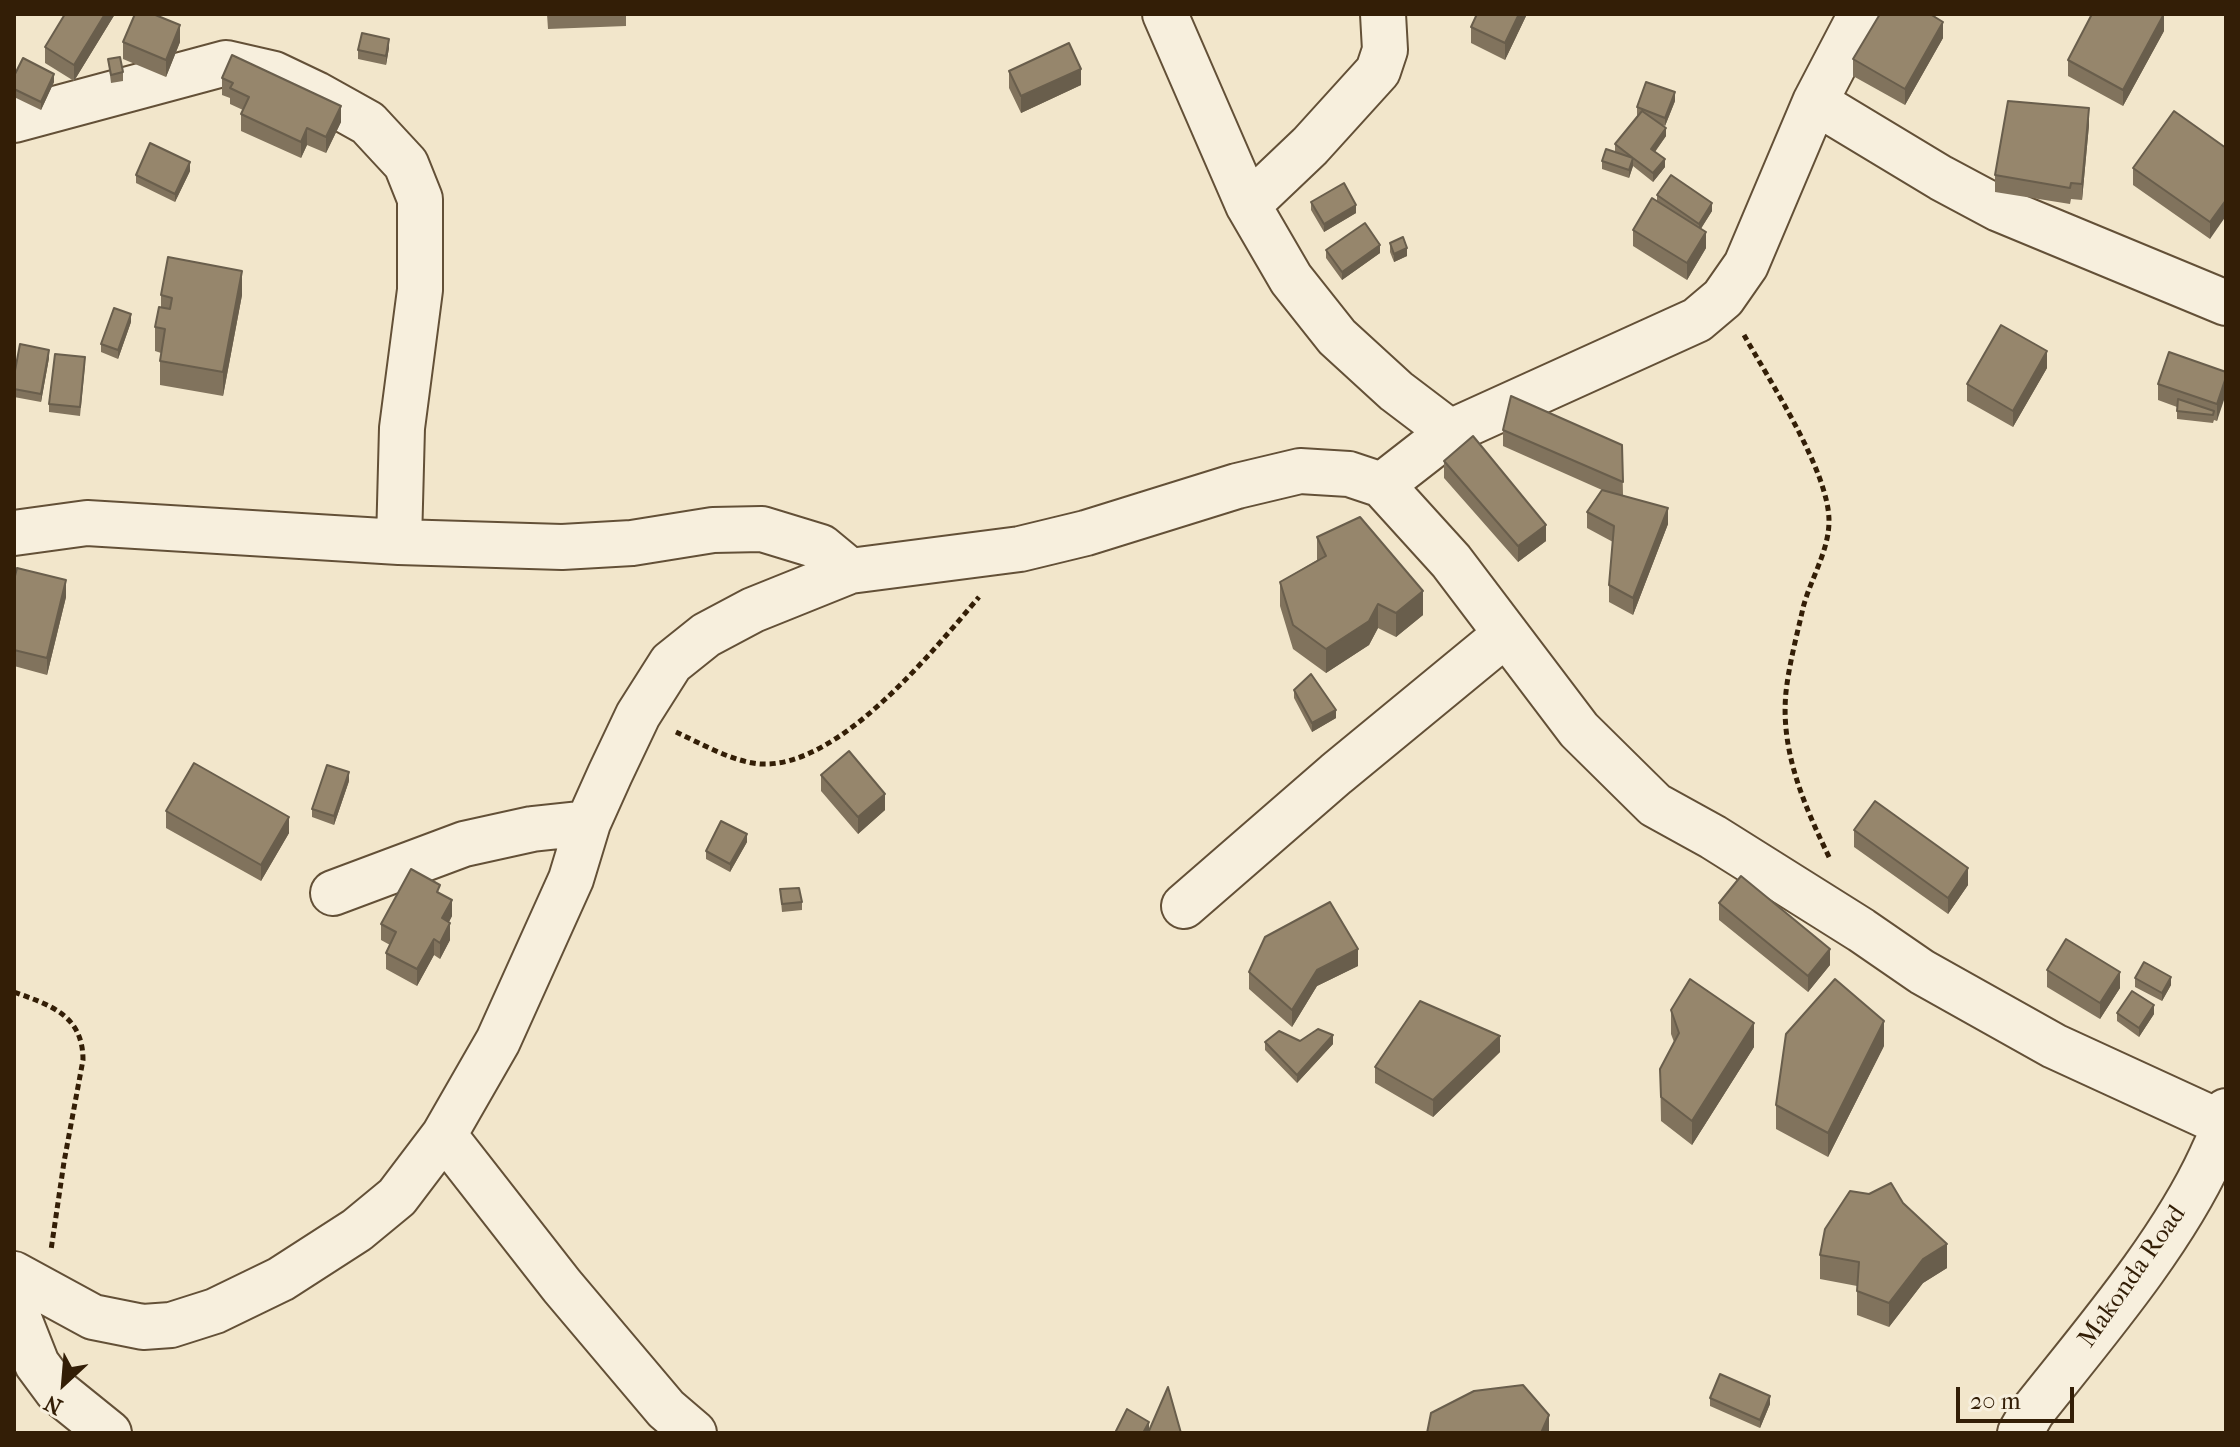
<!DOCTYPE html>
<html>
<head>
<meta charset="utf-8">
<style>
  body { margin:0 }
  #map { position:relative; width:2240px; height:1447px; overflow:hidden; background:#f2e6cb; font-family:"IM FELL French Canon",serif }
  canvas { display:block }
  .frame { position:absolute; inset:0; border:16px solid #331e06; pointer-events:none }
  .north { position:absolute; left:24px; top:1343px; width:80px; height:80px; -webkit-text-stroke:6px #f7efdd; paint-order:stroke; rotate:206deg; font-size:22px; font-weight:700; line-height:32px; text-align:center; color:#331e06 }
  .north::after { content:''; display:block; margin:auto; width:28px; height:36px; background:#331e06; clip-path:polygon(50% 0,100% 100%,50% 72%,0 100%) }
  .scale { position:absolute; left:1956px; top:1387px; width:118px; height:36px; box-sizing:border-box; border:4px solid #331e06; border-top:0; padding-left:10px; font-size:24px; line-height:28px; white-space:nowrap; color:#331e06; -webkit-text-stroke:6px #f7efdd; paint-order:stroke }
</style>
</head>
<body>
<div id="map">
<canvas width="2240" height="1447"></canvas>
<div class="frame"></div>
<div class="north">N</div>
<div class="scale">20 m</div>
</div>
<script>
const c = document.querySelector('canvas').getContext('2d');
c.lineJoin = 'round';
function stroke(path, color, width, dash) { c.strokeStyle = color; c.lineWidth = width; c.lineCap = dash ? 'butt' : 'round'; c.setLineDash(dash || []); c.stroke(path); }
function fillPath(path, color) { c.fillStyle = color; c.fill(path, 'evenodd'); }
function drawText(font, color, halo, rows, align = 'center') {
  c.font = font + ' "IM FELL French Canon",serif'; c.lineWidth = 6; c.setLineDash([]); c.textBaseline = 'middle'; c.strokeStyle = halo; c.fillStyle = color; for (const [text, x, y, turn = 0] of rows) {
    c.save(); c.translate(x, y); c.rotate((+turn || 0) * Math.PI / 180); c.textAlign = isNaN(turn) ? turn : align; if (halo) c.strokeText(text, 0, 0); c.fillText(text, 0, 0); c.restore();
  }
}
const street = new Path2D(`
  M1165 14 1248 205 1291 279 1337 337 1396 391 1450 432
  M1815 102 1941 178 1999 209 2226 303
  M14 120 226 63 274 74 316 94 368 123 406 164 420 199V290L402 428 399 542
  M1248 205 1310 146 1378 71 1385 50 1383 14
  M1382 485 1450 432 1697 320 1723 298 1746 265 1815 102 1861 14
  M14 533 87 523 399 542 562 547 632 543 713 530 762 529 821 547 850 571
  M333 893 464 844 532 829 588 823
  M1184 906 1336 774 1506 634
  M444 1135 562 1286 666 1409 694 1433
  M14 1274 93 1317 143 1327 171 1325 215 1311 281 1279 357 1230 397 1197 444 1135 498 1041 571 879 588 823 610 774 638 715 671 663 706 635 753 610 850 571 1020 549 1086 533 1237 486 1300 471 1349 474 1382 485 1451 561 1579 730 1655 805 1713 837 1861 930 1922 972 2054 1046 2226 1125
  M20 1321 37 1364 57 1391 109 1433
  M2020 1433 2032 1412C2093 1335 2170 1246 2211 1157 2218 1141 2226 1128 2226 1111`);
stroke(street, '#635037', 48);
stroke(new Path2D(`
  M1744 335C1769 380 1829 471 1829 521 1829 551 1810 580 1803 608 1797 635 1789 664 1786 692 1780 752 1805 807 1830 859
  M676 732C702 744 733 762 761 764 839 768 933 651 979 597
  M14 992C50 1005 83 1015 83 1060L64 1162 51 1250`), '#331e06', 5, [6, 4]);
stroke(street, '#f7efdd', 44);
fillPath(new Path2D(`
  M115 14 74 81 45 63V47Z
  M547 14H626V26L548 29Z
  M1477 14H1527L1505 60 1471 43V27Z
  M1880 14H1937L1935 17 1943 38 1905 105 1853 76V59Z
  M2164 31 2123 106 2068 76V60Z
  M123 42H180L166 77 123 59Z
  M389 48 386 65 358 59V50Z
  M108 59 123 72V81L111 83Z
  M1009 71 1081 85 1021 113 1009 88Z
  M14 76 54 82 41 110 14 97Z
  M222 78 341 122 326 153 307 145 301 158 241 131V114L243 110 230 104V98L222 95Z
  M1675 101 1665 126 1663 125 1666 136 1655 152 1665 167 1653 182 1633 166 1629 178 1602 169V161L1615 152V144L1637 116V107Z
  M2089 125 2082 200 2071 199 2070 204 1995 192V175Z
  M2226 148 2210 239 2133 185V168Z
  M190 171 175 202 136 183V175Z
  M1657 195 1712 211 1701 228 1706 248 1687 280 1633 246V230L1657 202Z
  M1311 202 1356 213 1324 232 1311 210Z
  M1390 243 1407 256 1394 262 1390 252Z
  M1326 250 1380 253 1342 280 1326 258Z
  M161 295H242L223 396 160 385V361L161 353 155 351V327L161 308Z
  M131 322 118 359 101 352V344Z
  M49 358 41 402 14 397V376Z
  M85 365 80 416 49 412V404Z
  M2047 368 2013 427 1967 401V384Z
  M2226 372 2217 421 2214 420 2213 423 2177 419V407L2158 400V384Z
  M1503 430 1622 445 1623 495 1668 524 1633 615 1609 602V585L1613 542 1587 528V512L1602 490 1503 446Z
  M1444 461 1546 541 1518 562 1444 478Z
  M1317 537 1423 615 1396 637 1378 628 1369 645 1326 673 1293 649 1280 606V582L1317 560Z
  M14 580 66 597 47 675 14 666Z
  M1294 690 1336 718 1312 732 1294 698Z
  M821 775 885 810 858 834 821 791Z
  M349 781 334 825 312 817V809Z
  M166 811 289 833 261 881 166 828Z
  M1854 830 1968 885 1948 914 1854 847Z
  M747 842 730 872 706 859V851Z
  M780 889 802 902V910L782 912Z
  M440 894 452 916 449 922 450 940 440 959 434 955 417 986 386 969V953L390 945 381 940V924Z
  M1719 903 1830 965 1808 992 1719 920Z
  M1358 966 1317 986 1292 1027 1249 989V972Z
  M2047 970 2120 988 2100 1019 2047 987Z
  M2135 978 2171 985 2162 1001 2135 987Z
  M1671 1010 1754 1047 1692 1145 1661 1121 1660 1069 1674 1042 1671 1034Z
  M2117 1013 2154 1014 2139 1037 2117 1021Z
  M1265 1042 1333 1044 1297 1083 1265 1050Z
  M1884 1046 1828 1157 1776 1129V1105Z
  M1500 1052 1433 1117 1375 1083V1067Z
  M1903 1203 1947 1268 1923 1283 1889 1327 1857 1315V1286L1820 1279V1255Z
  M1710 1398 1770 1404 1760 1428 1710 1406Z`), '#81735d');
fillPath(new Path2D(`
  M105 14H115L74 81V65Z
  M1519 14H1527L1505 60V43Z
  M2164 14V31L2123 106V90Z
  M1943 22V38L1905 105V89Z
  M180 25V42L166 77V60Z
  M389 39V48L386 65V56Z
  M1081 69V85L1021 113V96Z
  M54 74V82L41 110V102Z
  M1675 92V101L1665 126V118Z
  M341 106V122L326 153V137Z
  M2089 108V125L2082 200V184Z
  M307 128V145L301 158V142Z
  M1666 128V136L1651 157V149Z
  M1633 158V166L1629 178V170Z
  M1665 159V167L1653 182V173Z
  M190 162V171L175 202V194Z
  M2226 200V216L2210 239V222Z
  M1712 203V211L1699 232V224Z
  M1356 205V213L1324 232V224Z
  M1706 232V248L1687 280V263Z
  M1380 245V253L1342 280V272Z
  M1407 248V256L1394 262V254Z
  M242 271V295L223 396V372Z
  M131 314V322L118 359V350Z
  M49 350V358L41 402V394Z
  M2047 351V368L2013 427V411Z
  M2226 377V394L2217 421V404Z
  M1668 508V524L1633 615V598Z
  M1546 525V541L1518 562V546Z
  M66 580V597L47 675V658Z
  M1423 591V615L1396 637V613Z
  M1378 604V628L1369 645 1326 673V649Z
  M1336 710V718L1312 732V723Z
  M349 772V781L334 825V816Z
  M885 794V810L858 834V817Z
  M289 817V833L261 881V865Z
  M747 834V842L730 872V864Z
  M1968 868V885L1948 914V898Z
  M452 900V916L442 935V918Z
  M450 923V940L440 959V943Z
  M434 939V955L417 986V969Z
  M1358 949V966L1317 986 1292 1027V1010L1317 970Z
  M1830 949V965L1808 992V976Z
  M2120 972V988L2100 1019V1003Z
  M2171 977V985L2162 1001V993Z
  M2154 1005V1014L2139 1037V1028Z
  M1884 1021V1046L1828 1157V1133Z
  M1754 1023V1047L1692 1145V1121Z
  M1333 1035V1044L1297 1083V1075Z
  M1500 1036V1052L1433 1117V1100Z
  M1947 1244V1268L1923 1283 1889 1327V1303L1923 1259Z
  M1770 1396V1404L1760 1428V1420Z
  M1549 1415V1433H1541Z
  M1149 1422V1430L1148 1433H1143Z`), '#695e4c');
const building = new Path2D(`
  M65 14H105L74 65 45 47Z
  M135 14H153L180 25 166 60 123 42Z
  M1477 14H1519L1505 43 1471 27Z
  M1880 14H1930L1943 22 1905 89 1853 59Z
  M2092 14H2164L2123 90 2068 60Z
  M362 33 389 39 386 56 358 50Z
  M1069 43 1081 69 1021 96 1009 71Z
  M232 55 341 106 326 137 307 128 301 142 241 114 249 97 230 88 233 83 222 78Z
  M120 57 123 72 111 75 108 59Z
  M23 58 54 74 41 102 14 89V76Z
  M1646 82 1675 92 1665 118 1637 107Z
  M2008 101 2089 108 2082 184 2071 183 2070 188 1995 175Z
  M1642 111 1666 128 1651 149 1665 159 1653 173 1633 158 1629 170 1602 161 1606 149 1633 158 1615 144Z
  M2174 111 2226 148V200L2210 222 2133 168Z
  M150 143 190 162 175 194 136 175Z
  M1671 175 1712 203 1699 224 1657 195Z
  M1344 183 1356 205 1324 224 1311 202Z
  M1652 198 1706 232 1687 263 1633 230Z
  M1365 223 1380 245 1342 272 1326 250Z
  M1403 237 1407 248 1394 254 1390 243Z
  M168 257 242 271 223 372 160 361 165 329 155 327 159 307 170 309 172 298 161 295Z
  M114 308 131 314 118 350 101 344Z
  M2001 325 2047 351 2013 411 1967 384Z
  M20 344 49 350 41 394 14 389V376Z
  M2169 352 2226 372V377L2217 404 2158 384Z
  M55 354 85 357 80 407 49 404Z
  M1511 396 1622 445 1623 482 1503 430Z
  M2178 399 2214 411 2213 415 2177 411Z
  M1473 436 1546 525 1518 546 1444 461Z
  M1602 490 1668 508 1633 598 1609 585 1614 526 1587 512Z
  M1360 517 1423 591 1396 613 1378 604 1369 621 1326 649 1293 625 1280 582 1326 556 1317 537Z
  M17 568 66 580 47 658 14 650V580Z
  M1311 674 1336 710 1312 723 1294 690Z
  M849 751 885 794 858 817 821 775Z
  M194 763 289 817 261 865 166 811Z
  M327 765 349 772 334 816 312 809Z
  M1875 801 1968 868 1948 898 1854 830Z
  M721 821 747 834 730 864 706 851Z
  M411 869 440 885 437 892 452 900 442 918 450 923 440 943 434 939 417 969 386 953 396 932 381 924Z
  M1741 876 1830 949 1808 976 1719 903Z
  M799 888 802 902 782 904 780 889Z
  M1330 902 1358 949 1317 970 1292 1010 1249 972 1265 937Z
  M2066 939 2120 972 2100 1003 2047 970Z
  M2144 962 2171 977 2162 993 2135 978Z
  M1690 979 1754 1023 1692 1121 1661 1097 1660 1069 1679 1033 1671 1010Z
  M1835 979 1884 1021 1828 1133 1776 1105 1786 1034Z
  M2132 991 2154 1005 2139 1028 2117 1013Z
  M1420 1001 1500 1036 1433 1100 1375 1067Z
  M1318 1029 1333 1035 1297 1075 1265 1042 1279 1031 1300 1041Z
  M1891 1183 1903 1203 1947 1244 1923 1259 1889 1303 1857 1291 1859 1262 1820 1255 1825 1229 1850 1191 1869 1194Z
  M1720 1374 1770 1396 1760 1420 1710 1398Z
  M1523 1385 1549 1415 1541 1433H1427L1431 1413 1474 1391Z
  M1168 1387 1181 1433H1148Z
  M1127 1409 1149 1422 1143 1433H1115Z`);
fillPath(building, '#96866c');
stroke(building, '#695e4c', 2);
drawText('26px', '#331e06', '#f7efdd', [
  ["Makonda Road",2133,1277,-55]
]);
</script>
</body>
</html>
